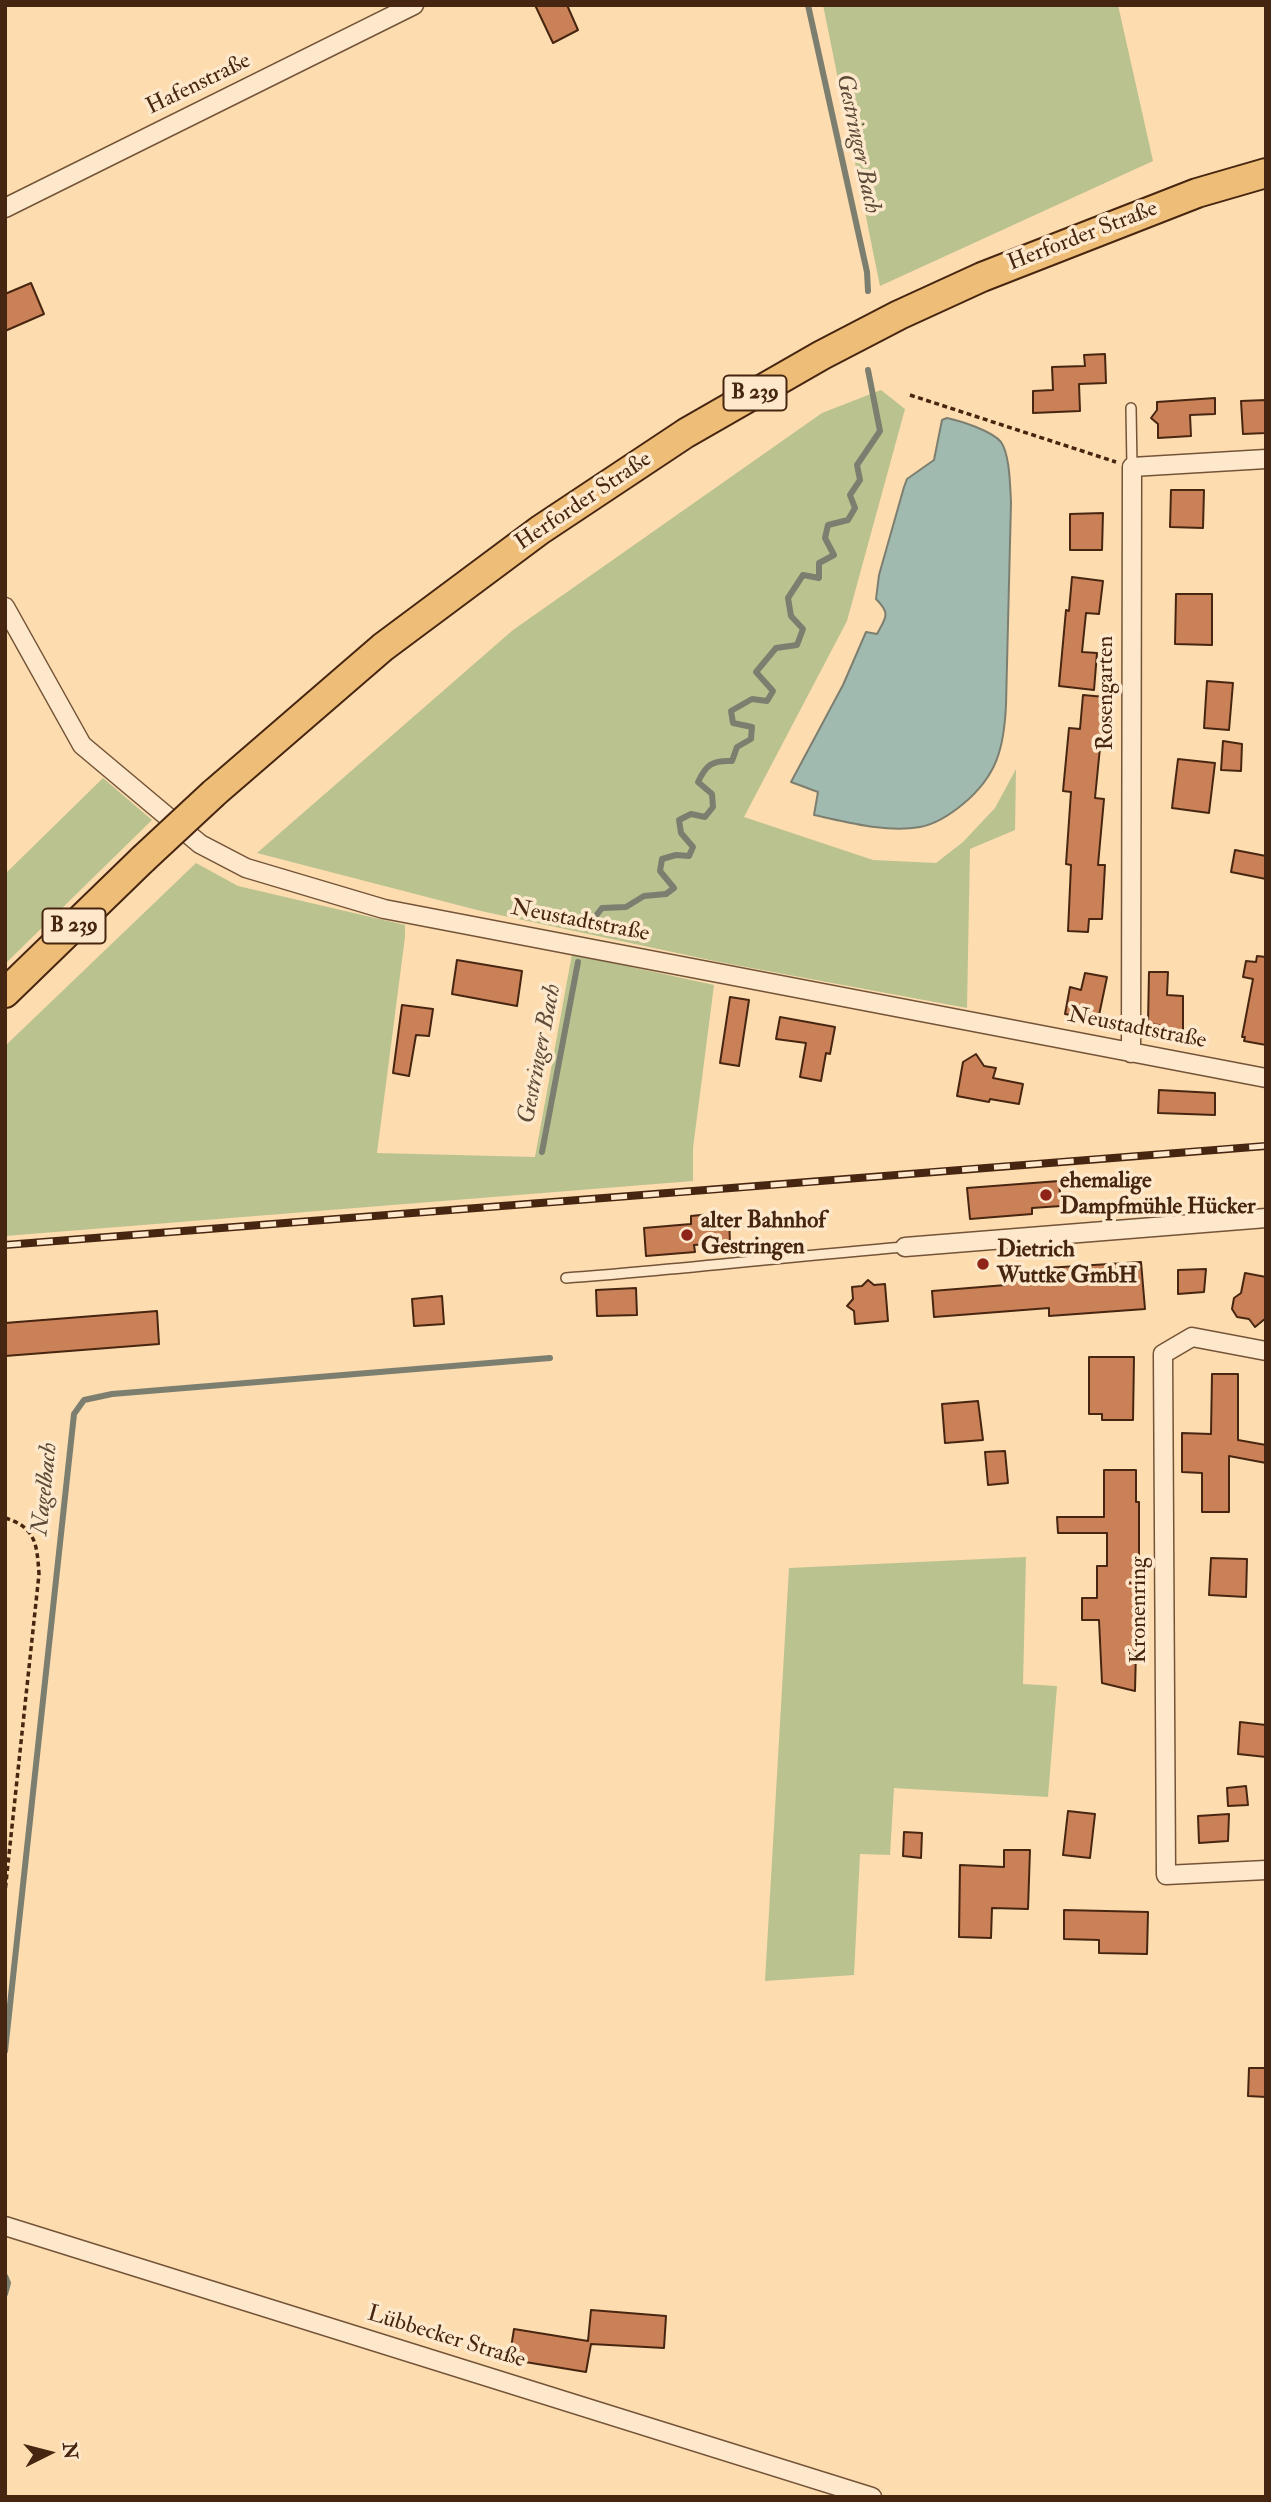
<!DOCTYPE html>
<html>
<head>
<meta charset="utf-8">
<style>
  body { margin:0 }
  #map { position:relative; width:1271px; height:2502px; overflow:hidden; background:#fddcaf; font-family:"IM FELL Double Pica",serif }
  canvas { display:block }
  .frame { position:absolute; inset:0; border:7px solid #472611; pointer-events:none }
  .north { position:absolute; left:14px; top:2418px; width:70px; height:70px; -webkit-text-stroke:5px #fee8cb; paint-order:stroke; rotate:84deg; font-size:19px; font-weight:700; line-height:28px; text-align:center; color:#472611 }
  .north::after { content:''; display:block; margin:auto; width:24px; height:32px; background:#472611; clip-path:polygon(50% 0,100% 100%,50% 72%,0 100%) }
</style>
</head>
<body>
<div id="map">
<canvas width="1271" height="2502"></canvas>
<div class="frame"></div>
<div class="north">N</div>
</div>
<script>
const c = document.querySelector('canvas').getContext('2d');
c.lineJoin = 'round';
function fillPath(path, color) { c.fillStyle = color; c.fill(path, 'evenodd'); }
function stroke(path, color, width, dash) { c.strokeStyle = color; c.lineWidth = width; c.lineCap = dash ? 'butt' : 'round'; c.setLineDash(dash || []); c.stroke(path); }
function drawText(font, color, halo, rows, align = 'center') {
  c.font = font + ' "IM FELL Double Pica",serif'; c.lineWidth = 7; c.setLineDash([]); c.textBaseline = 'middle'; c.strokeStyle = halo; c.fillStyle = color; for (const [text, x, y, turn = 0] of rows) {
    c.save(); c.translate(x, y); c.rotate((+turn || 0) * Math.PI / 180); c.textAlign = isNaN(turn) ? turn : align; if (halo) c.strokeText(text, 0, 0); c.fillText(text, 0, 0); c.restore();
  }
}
fillPath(new Path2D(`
  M823 5H1118L1153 161 880 286Z
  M881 390 905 409 847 621 744 817 873 860 936 863 963 842 995 808 1016 769 1015 830 970 849 967 1008 719 962 481 911 257 853 513 630 822 413Z
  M103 778 152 820 5 964V874Z
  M196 863 238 886 405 925V937L377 1153 535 1157 572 954 714 985 693 1148V1181L5 1236V1046Z
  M1026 1557 1023 1684 1057 1686 1048 1797 894 1788 890 1855 860 1854 854 1975 765 1981 789 1568Z`), '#bac28f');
const water = new Path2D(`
  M947 418C961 421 992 431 1001 442 1010 455 1010 486 1011 502L1006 705C1004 748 997 776 963 804 951 814 936 824 920 827 886 833 847 822 814 815L818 792 791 782 843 685 866 632 877 634C886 617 891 614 876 599L879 575 904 487 907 479 934 460 942 420Z`);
fillPath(water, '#a0bab0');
stroke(water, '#7c7f70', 2);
stroke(new Path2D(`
  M808 5 867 272 868 291
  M589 929 592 921 602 908 626 907 644 896 666 894 674 888 660 871 662 859 676 855 689 856 693 847 681 833 679 820 691 814 705 817 713 807 712 794 698 782C706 765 712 760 732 761L737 747 751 739 752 727 733 723 731 711 752 699 767 701 773 691 756 672 776 648 797 645 803 629 791 616 788 598 803 575 819 578V563L834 555 825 538 828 525 848 520 855 508 850 495 860 480 857 465 880 431 868 370
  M542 1152 578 962
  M5 2051 74 1414 84 1400 112 1394 550 1358
  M5 2276 8 2283 5 2294`), '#7c7f70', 6);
const building = new Path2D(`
  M535 5H567L578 30 553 43Z
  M31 283 44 314 5 331V294Z
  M1105 354 1106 383 1079 384 1080 411 1033 413V391L1053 390 1052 367 1085 366 1084 355Z
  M1215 398V414L1190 415 1191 436 1158 438V424L1151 418 1157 410V402Z
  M1266 400V433L1243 434 1241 401Z
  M1171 490H1204L1203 528 1170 527Z
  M1103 513 1102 550H1070V514Z
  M1072 577 1103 581 1099 614 1086 613 1082 652 1097 653 1094 690 1059 686 1066 610 1069 611Z
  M1176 594H1212V645L1175 644Z
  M1207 681 1233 683 1229 730 1204 728Z
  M1083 695 1105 697 1095 798 1104 799 1098 865H1105L1102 919H1089L1088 932 1068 931 1071 865 1066 864 1071 792 1063 791 1069 728 1080 729Z
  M1223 741 1242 744 1241 771 1221 770Z
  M1178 759 1215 763 1209 813 1172 808Z
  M1235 850 1266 856V879L1231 872Z
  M1257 956 1266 957V1045L1244 1041 1245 1037H1242L1253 979 1243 977 1246 961 1256 962Z
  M457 960 522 971 517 1006 452 994Z
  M1149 972H1168L1167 995 1183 996V1032H1159V1025L1148 1024Z
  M1085 973 1107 977 1098 1020 1065 1014 1070 987 1081 990Z
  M730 997 749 1000 739 1066 720 1063Z
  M402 1005 433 1009 429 1036 416 1035 409 1076 393 1073Z
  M780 1017 835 1027 830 1054 826 1053 821 1081 800 1077 806 1043 776 1039Z
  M976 1054 984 1066 996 1068 993 1078 1023 1084 1019 1104 990 1099 989 1102 957 1096 963 1062Z
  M1159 1090 1215 1093V1115L1158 1113Z
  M1059 1181 1061 1206 1032 1208V1214L970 1219 967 1188Z
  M711 1214 712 1221 729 1219 730 1242 694 1245 695 1252 646 1256 644 1228 691 1224V1216Z
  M1141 1262 1145 1309 1049 1316V1308L934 1317 932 1291 1006 1285 1005 1276 1046 1273V1268Z
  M1206 1269 1204 1292 1178 1294V1270Z
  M1245 1273 1266 1277V1318L1255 1327 1249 1319 1237 1317 1232 1309 1234 1298 1241 1293Z
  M868 1280 874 1285 885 1284 888 1321 855 1324 854 1311 847 1306 853 1299 852 1287 862 1286Z
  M636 1288 637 1315 597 1316 596 1290Z
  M442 1296 444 1324 414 1326 412 1299Z
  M157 1311 159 1344 5 1356V1323Z
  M1089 1357H1134L1133 1420H1102V1414H1089Z
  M1212 1374H1238V1440L1266 1445V1463L1229 1456V1512H1202V1473L1182 1472V1433L1211 1434Z
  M978 1401 983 1440 945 1443 942 1404Z
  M1005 1451 1008 1483 988 1485 985 1452Z
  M1104 1470H1136V1502H1139V1607H1137L1135 1691 1102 1683 1099 1620H1082V1598H1097V1566H1107V1533H1058L1057 1517H1104Z
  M1211 1558 1247 1559 1246 1597 1209 1595Z
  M1240 1722 1266 1725V1757L1238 1754Z
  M1246 1786 1248 1805 1228 1806 1227 1788Z
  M1068 1811 1095 1814 1090 1858 1063 1855Z
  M1229 1814 1228 1841 1199 1843 1198 1816Z
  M904 1832 922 1833 921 1858 903 1856Z
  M1004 1850H1030L1028 1909 992 1908 991 1938 959 1937 960 1865 1004 1867Z
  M1064 1910 1148 1912 1147 1954 1099 1953V1940L1064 1939Z
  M1249 2068H1266V2097L1248 2096Z
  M591 2310 666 2316 664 2348 591 2344 586 2372 513 2360 515 2349 511 2348 514 2329 588 2341Z`);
fillPath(building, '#cb8158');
stroke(building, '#472611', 2);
const service = new Path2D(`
  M1131 408 1132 467
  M566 1278C679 1270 792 1256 905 1247`);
const minor = new Path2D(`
  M5 208 414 5
  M5 607 82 745 200 844 246 868 384 909 1266 1078
  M1131 1053 1132 467 1266 459
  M905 1247 1266 1218
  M1266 1351 1192 1337 1163 1354 1166 1875 1266 1870
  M5 2226 872 2497`);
const primary = new Path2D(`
  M214 793 383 647 540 530 686 433 822 355 899 315 982 277 1197 193 1266 173
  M5 993 143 859`);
stroke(service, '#745438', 12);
stroke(minor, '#745438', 21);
stroke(primary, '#472611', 32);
stroke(new Path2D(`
  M910 395 1116 462
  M5 1518C36 1527 37 1545 39 1574L5 1892`), '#472611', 3.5, [5, 3.5]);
stroke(service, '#fee8cb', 9);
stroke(minor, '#fee8cb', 18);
stroke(primary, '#eebe78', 28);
const rail = new Path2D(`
  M5 1245 1266 1146`);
stroke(rail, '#472611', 8);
stroke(rail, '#fee8cb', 5, [16]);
const primaryBridge = new Path2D(`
  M143 859 214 793`);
stroke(primaryBridge, '#472611', 32, []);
stroke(primaryBridge, '#eebe78', 28);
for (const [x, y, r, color] of [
  [1046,1195,7,"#8f2418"],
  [687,1235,7,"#8f2418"],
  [983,1264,7,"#8f2418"]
]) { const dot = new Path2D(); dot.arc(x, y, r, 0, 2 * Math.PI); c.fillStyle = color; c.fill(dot); stroke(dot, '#fee8cb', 2.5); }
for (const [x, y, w] of [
  [755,393,63],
  [74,926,63]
]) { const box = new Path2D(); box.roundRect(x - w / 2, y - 17.5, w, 35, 5); c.fillStyle = '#fee8cb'; c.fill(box); stroke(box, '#472611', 2); }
drawText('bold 21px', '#472611', null, [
  ["B 239",755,393],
  ["B 239",74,926]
]);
drawText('23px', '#472611', '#fee8cb', [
  ["Hafenstraße",199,85,-26],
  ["Herforder Straße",1083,237,-21],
  ["Herforder Straße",584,502,-34],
  ["Rosengarten",1107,693,-90],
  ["Neustadtstraße",580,922,11],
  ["Neustadtstraße",1137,1029,11],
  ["Kronenring",1140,1610,-90],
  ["Lübbecker Straße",446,2338,17]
]);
drawText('bold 23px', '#472611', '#fee8cb', [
  ["ehemalige",1060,1182],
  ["Dampfmühle Hücker",1060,1208],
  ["alter Bahnhof",701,1222],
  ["Gestringen",701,1248],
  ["Dietrich",997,1251],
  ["Wuttke GmbH",997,1277]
], 'left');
drawText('italic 24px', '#5d4b39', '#fee8cb', [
  ["Gestringer Bach",857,144,78],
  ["Gestringer Bach",541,1054,-79],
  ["Nagelbach",46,1489,-84]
]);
</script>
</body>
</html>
